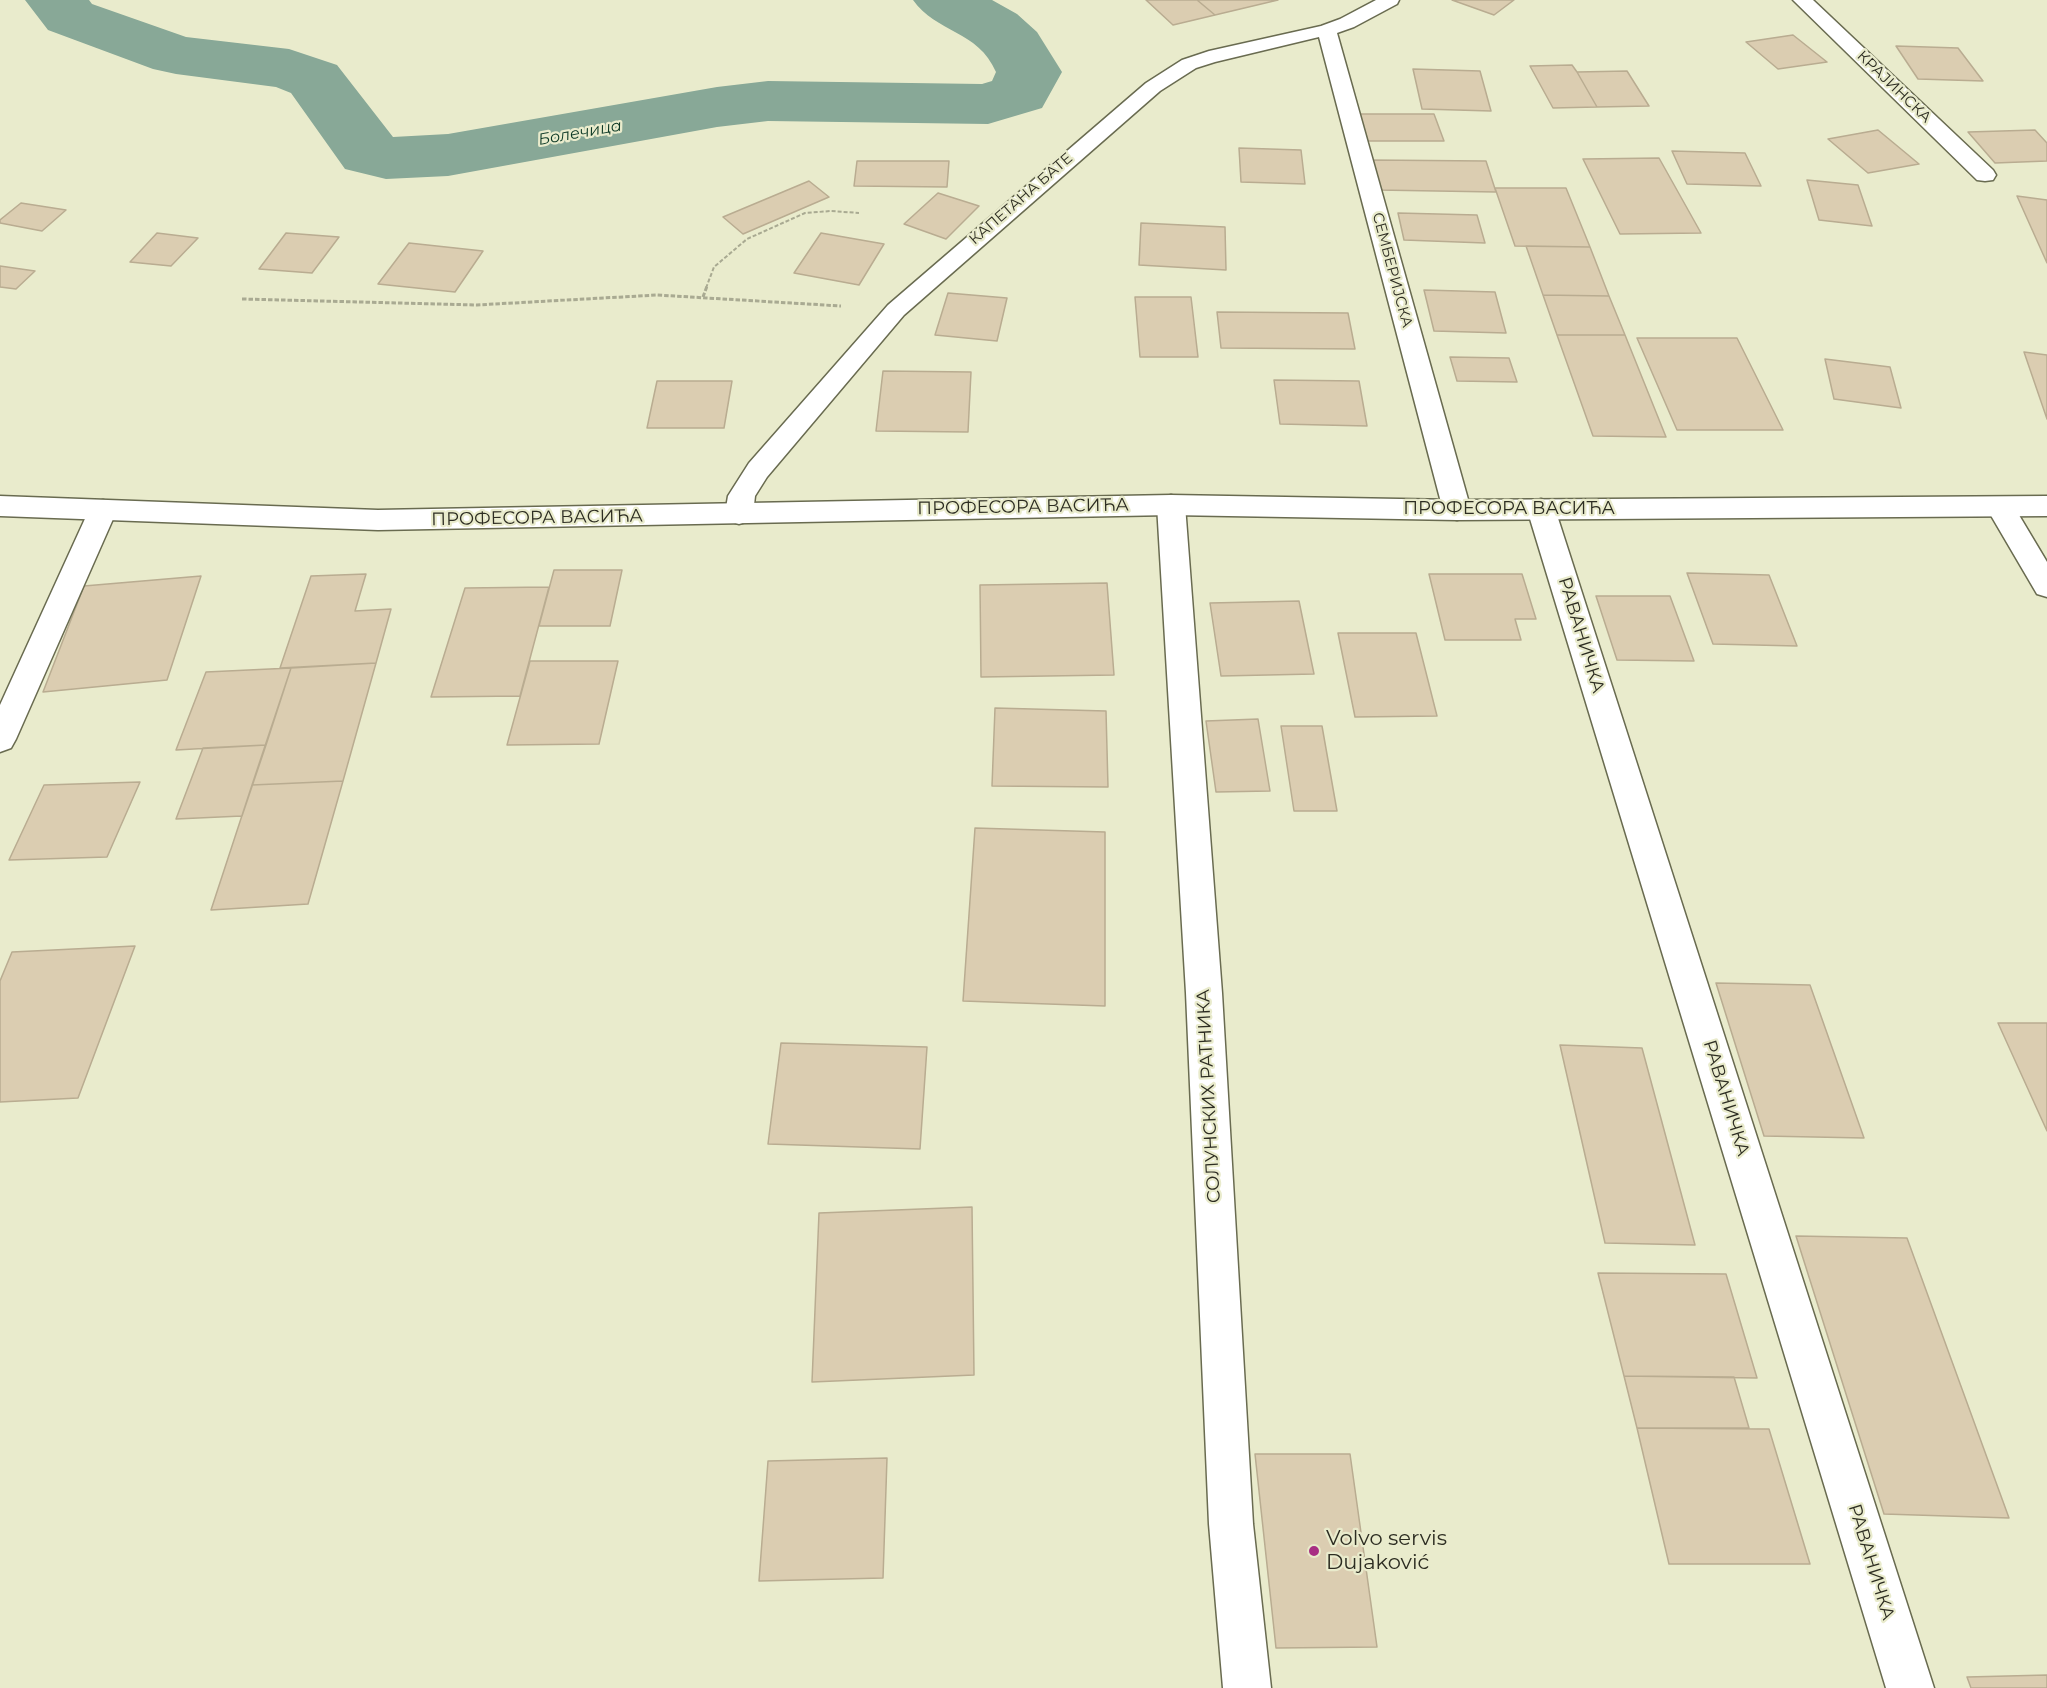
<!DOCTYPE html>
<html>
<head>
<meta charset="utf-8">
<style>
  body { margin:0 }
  canvas { display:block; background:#e9ebcc }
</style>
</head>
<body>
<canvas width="2047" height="1688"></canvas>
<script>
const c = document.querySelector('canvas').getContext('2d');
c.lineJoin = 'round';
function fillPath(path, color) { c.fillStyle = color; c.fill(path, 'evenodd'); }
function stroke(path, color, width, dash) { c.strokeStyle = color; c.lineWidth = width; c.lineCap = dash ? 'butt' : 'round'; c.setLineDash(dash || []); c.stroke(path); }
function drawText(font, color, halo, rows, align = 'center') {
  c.font = font + ' Montserrat,sans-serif'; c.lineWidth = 4.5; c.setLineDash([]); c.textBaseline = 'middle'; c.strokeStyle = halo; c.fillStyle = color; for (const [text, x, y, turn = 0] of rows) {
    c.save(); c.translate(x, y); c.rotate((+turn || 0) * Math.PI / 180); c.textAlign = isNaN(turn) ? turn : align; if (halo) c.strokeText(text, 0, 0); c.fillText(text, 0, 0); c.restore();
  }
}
fillPath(new Path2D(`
  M25 0H89L92 4 186 37 289 49 337 65 393 137 448 134 717 87 768 81 982 84 992 81 996 72C978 30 936 33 913 0H992L1017 14 1037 32 1062 72 1042 108 988 124 768 121 717 127 448 176 386 179 345 169 291 93 276 87 176 74 153 69 48 30Z`), '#88a897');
const building = new Path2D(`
  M1146 0H1197L1215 15 1173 25Z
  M1197 0H1278L1215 15Z
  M1452 0H1514L1494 15Z
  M1793 35 1827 62 1778 69 1746 42Z
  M1896 46 1958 48 1983 81 1918 79Z
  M1572 65 1577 72 1597 107 1553 108 1530 66Z
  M1413 69 1480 71 1491 111 1422 109Z
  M1627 71 1649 106 1597 107 1577 72Z
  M1358 114H1434L1444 141H1366Z
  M1878 130 1919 164 1868 173 1828 139Z
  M2035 130 2047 143V161L1995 163 1968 132Z
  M1239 148 1301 150 1305 184 1241 182Z
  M1672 151 1745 153 1761 186 1687 184Z
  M1659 158 1701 233 1620 234 1583 159Z
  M1370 160 1486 161 1496 192 1377 190Z
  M857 161H949L947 187 854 186Z
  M1807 180 1858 185 1872 226 1819 220Z
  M809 181 829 197 743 234 723 217Z
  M1495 188H1566L1590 247 1515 246Z
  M938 193 979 206 946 239 904 224Z
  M2017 196 2047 200V263Z
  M21 203 66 210 42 231 0 223V220Z
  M1398 213 1477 215 1485 243 1404 240Z
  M1141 223 1225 227 1226 270 1139 265Z
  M157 233 198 238 171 266 130 262Z
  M286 233 339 237 312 273 259 269Z
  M821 233 884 244 859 285 794 273Z
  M409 243 483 251 455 292 378 284Z
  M1526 246 1590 247 1609 296 1543 295Z
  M0 266 35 271 16 289 0 287Z
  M1424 290 1495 292 1506 333 1434 331Z
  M948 293 1007 298 997 341 935 335Z
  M1543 295 1609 296 1625 335H1557Z
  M1135 297H1191L1198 357H1140Z
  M1217 312 1348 313 1355 349 1221 348Z
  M1557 335H1625L1666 437 1593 436Z
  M1637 338H1737L1783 430H1677Z
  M2024 352 2047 355V419Z
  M1450 357 1509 358 1517 382 1457 381Z
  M1825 359 1890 367 1901 408 1834 399Z
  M883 371 971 372 968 432 876 431Z
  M1274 380 1359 381 1367 426 1280 424Z
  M657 381H732L724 428H647Z
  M554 570H622L610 626H539Z
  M1687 573 1769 575 1797 646 1713 644Z
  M366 574 355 611 391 609 376 663 280 668 311 576Z
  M1429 574H1522L1536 619H1515L1521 640H1445Z
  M201 576 167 680 43 692 84 586Z
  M1107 583 1114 675 981 677 980 585Z
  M549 587 520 696 431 697 465 588Z
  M1596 596H1670L1694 661 1617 660Z
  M1299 601 1314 674 1221 676 1210 603Z
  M1338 633H1416L1437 716 1355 717Z
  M530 661H618L599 744 507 745Z
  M376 663 343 781 252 785 291 668Z
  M291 668 266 745 176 750 206 672Z
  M995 708 1106 711 1108 787 992 786Z
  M1258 719 1270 791 1216 792 1206 721Z
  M1281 726H1322L1337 811H1294Z
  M266 745 242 816 176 819 203 748Z
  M343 781 308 904 211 910 252 785Z
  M140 782 107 857 9 860 44 785Z
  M975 828 1105 832V1006L963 1001Z
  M135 946 78 1098 0 1102V981L12 952Z
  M1716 983 1810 985 1864 1138 1764 1136Z
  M1998 1023H2047V1131Z
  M781 1043 927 1047 920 1149 768 1144Z
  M1560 1045 1642 1048 1695 1245 1605 1243Z
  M972 1207 974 1375 812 1382 819 1213Z
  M1796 1236 1907 1238 2009 1518 1884 1514Z
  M1598 1273 1726 1274 1757 1378 1624 1376Z
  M1624 1376 1734 1377 1749 1428H1637Z
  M1637 1428 1769 1429 1810 1564H1669Z
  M1255 1454H1350L1377 1647 1276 1648Z
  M887 1458 883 1578 759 1581 768 1461Z
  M2047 1675V1688H1971L1967 1677Z`);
fillPath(building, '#dbcdb1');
stroke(building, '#b9ac91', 1.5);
const street = new Path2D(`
  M1376 0H1399L1397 4 1354 27 1337 33 1471 510 1467 517 1457 520 1447 517 1443 510 1319 37 1215 62 1196 68 1160 91 904 315 767 477 755 496 753 514 749 521 739 524 729 521 725 514 728 496 749 463 888 305 1146 83 1182 60 1209 51 1321 26 1340 19Z
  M1793 0H1813L1993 170 1996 175 1993 180 1985 181 1977 180Z
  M1171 495 1181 498 1185 505 1222 993 1253 1524 1271 1688H1223L1209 1524 1186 993 1157 505 1161 498Z
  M2000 497 2010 500 2047 562V597L2037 594 1986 507 1990 500Z
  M1541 499 1551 502 1555 509 1934 1688H1886L1527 509 1531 502Z
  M103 500 113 503 117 510 16 739 11 748 0 752V705L89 510 93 503Z`);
const secondary = new Path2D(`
  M1171 495 1457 500 2047 496V516L1457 520 1171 515 378 530 0 516V496L378 510Z`);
stroke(street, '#696b50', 3);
stroke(secondary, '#696b50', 3);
stroke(new Path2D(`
  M706 288 714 267 747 239 805 213 831 211 859 213`), '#a9aa92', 2, [4, 2]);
stroke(new Path2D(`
  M703 297 707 286
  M242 299 477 305 657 295 841 306`), '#a9aa92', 3, [4.5, 2]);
fillPath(street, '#fff');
fillPath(secondary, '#fff');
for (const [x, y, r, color] of [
  [1314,1551,6,"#a82e83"]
]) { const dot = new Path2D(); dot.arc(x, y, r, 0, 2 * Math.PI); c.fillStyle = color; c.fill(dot); stroke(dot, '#e9ebcc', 2); }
drawText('15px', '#2d2d22', '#e9ebcc', [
  ["КРАЈИНСКА",1894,87,44],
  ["КАПЕТАНА БАТЕ",1021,199,-41],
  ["СЕМБЕРИЈСКА",1392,270,75]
]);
drawText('italic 16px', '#0a3724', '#e9ebcc', [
  ["Болечица",580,133,-10]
]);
drawText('18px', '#2d2d22', '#e9ebcc', [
  ["ПРОФЕСОРА ВАСИЋА",1023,507,-1],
  ["ПРОФЕСОРА ВАСИЋА",1509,509],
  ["ПРОФЕСОРА ВАСИЋА",537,518,-1],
  ["РАВАНИЧКА",1581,635,73],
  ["СОЛУНСКИХ РАТНИКА",1209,1096,-93],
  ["РАВАНИЧКА",1726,1098,73],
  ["РАВАНИЧКА",1871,1562,73]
]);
drawText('21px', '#2d2d22', '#e9ebcc', [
  ["Volvo servis",1326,1539],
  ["Dujaković",1326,1563]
], 'left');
</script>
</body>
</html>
